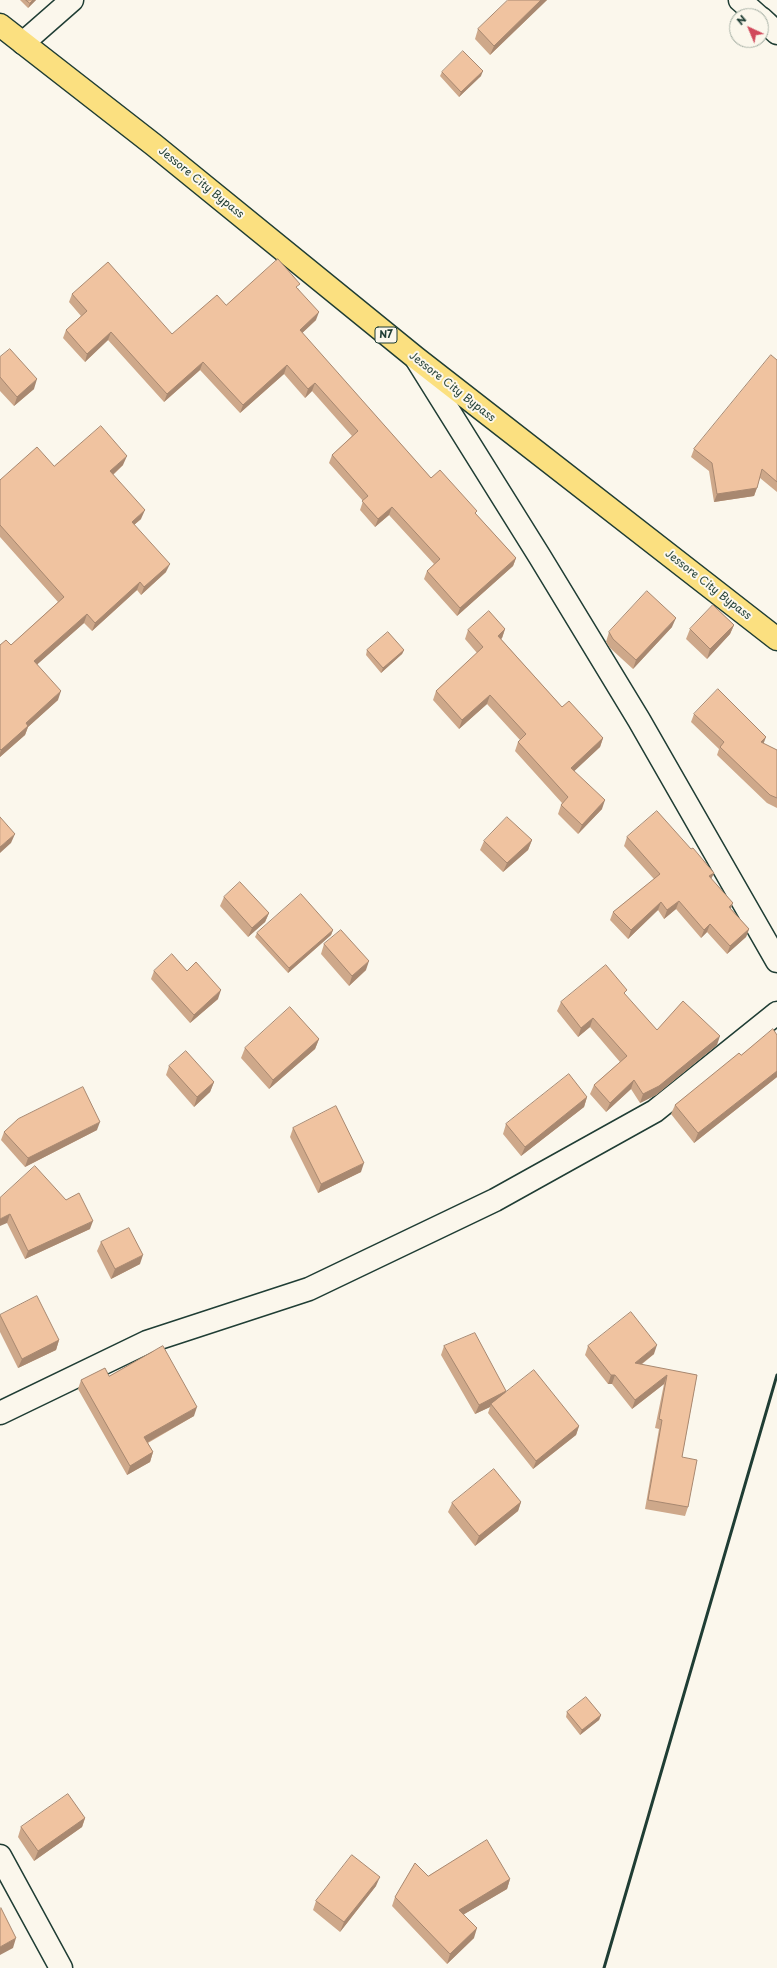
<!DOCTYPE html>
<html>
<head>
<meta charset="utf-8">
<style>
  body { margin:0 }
  #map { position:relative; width:777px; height:1968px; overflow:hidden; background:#fbf7ec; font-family:"Playpen Sans",sans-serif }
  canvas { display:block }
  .north { position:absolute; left:729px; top:8px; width:40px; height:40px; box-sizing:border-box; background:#fbf7ec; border:1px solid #a3ada2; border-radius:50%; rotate:316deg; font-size:11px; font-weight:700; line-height:16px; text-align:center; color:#1f3d34 }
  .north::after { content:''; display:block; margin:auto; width:14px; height:18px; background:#d1495b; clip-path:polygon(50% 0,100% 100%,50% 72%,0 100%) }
</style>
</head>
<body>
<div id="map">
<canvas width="777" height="1968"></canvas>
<div class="north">N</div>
</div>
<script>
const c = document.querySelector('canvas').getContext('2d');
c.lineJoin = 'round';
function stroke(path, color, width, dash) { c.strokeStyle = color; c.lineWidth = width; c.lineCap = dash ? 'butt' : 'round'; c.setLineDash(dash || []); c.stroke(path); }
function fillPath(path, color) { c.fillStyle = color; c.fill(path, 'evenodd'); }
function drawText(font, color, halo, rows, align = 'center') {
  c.font = font + ' "Playpen Sans",sans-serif'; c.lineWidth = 4; c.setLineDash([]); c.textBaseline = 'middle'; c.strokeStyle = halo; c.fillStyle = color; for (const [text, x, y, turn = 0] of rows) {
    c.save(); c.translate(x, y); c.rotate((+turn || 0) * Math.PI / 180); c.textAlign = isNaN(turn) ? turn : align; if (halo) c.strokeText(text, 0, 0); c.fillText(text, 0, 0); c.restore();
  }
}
const street = new Path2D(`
  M740 0 758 16
  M761 18 777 33
  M23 43 72 0
  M417 360 540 557 639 720 777 961
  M0 1413 147 1342 309 1289 495 1200 655 1111 777 1013
  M0 1856 61 1968`);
const highway = new Path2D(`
  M0 25 154 145 416 358 777 639`);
stroke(street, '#1f3d34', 25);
stroke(highway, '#1f3d34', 25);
stroke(street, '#fbf7ec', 22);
stroke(highway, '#fbe080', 22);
stroke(new Path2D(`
  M604 1968 777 1375`), '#1f3d34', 3);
fillPath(new Path2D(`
  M20 0H36L28 8Z
  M509 0H547L490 55 475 39 478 29Z
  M442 72 481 76 459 97 440 76Z
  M298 288 316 320 302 333 431 478 476 514 516 558 513 566 457 616 424 579 427 571 434 564 389 515 375 527 360 510 363 501 329 463 332 455 352 436 312 391 305 398 284 374 240 413 200 370 164 402 108 340 85 362 63 338 66 330 81 316 69 302 72 294 172 334 226 305Z
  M0 357 34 389 14 406 0 391Z
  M777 360V492L760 478 754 496 714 502 709 471 691 457 694 449Z
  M123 465 113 475 141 519 134 525 166 572 141 595 137 590 92 631 84 623 37 664 58 700 28 727 25 735 0 757V645H11L58 602 0 537V480L54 466Z
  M734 625 730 634 707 659 686 639 690 629Z
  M672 627 633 669 610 648 606 642 609 632Z
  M505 629 502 638 501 639 562 707 603 738 600 747 574 771 602 809 578 834 558 814 561 805 562 803 515 751 518 742 520 740 487 704 459 729 433 700 436 691 477 653 465 639 468 630Z
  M367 650H404L402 654 381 673 366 655Z
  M694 714 777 750V808L767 803 717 755 719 749 691 722Z
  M627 837 691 849 714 873 711 879 731 909 749 929 746 937 727 954 707 932 701 938 676 909 664 919 658 910 628 939 610 920 613 912 654 879 624 846Z
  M532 840 528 850 503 872 480 850 484 841Z
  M224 897 269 913 265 922 248 937 220 906Z
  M333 930 331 935 288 973 255 937 257 933Z
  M324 944 366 970 349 986 321 954Z
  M154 971H187L218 999 190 1023 151 979Z
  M625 995 657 1030 717 1045 656 1095 640 1103 631 1089 606 1112 590 1094 594 1085 620 1062 590 1027 578 1037 557 1011 561 1002Z
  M777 1035V1077L694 1143 671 1114 675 1105 741 1055Z
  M319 1039 315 1049 269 1089 241 1058 245 1048Z
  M169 1066 214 1082 210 1092 194 1107 166 1075Z
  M587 1097 584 1107 521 1156 503 1134 506 1124Z
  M293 1128 361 1172 318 1193 290 1137Z
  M97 1130 25 1167 1 1140 4 1132Z
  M0 1198 90 1229 25 1259 7 1223Z
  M101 1242 140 1264 111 1279 97 1251Z
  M0 1315 59 1340 56 1350 18 1368 0 1332Z
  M444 1346 506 1391 505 1393 579 1426 576 1435 533 1469 488 1413 490 1407 475 1414 441 1355Z
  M588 1346 654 1354 641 1365 697 1375 682 1457 688 1507 685 1516 645 1509 659 1429 655 1428 664 1384 632 1409 612 1384H608L585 1355Z
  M109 1376 194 1416 148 1443 153 1452 150 1462 127 1475 78 1389 81 1380Z
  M521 1502 518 1511 475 1546 448 1512 452 1503Z
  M567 1712 601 1715 599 1720 580 1735 566 1717Z
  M85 1818 82 1827 34 1861 18 1837 21 1827Z
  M428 1876 510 1879 507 1889 464 1914 474 1938 447 1964 392 1906 395 1897Z
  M376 1886 340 1932 313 1910 316 1901Z`), '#cea88a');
fillPath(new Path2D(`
  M33 0H36L28 8 30 3Z
  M541 0H547L490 55 494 46Z
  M483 71 481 76 459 97 461 92Z
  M319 312 316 320 297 338 300 330Z
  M111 332 108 340 85 362 87 354Z
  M203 362 200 370 164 402 167 394Z
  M287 365 284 374 240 413 243 405Z
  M37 379 34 389 14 406 17 397Z
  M315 383 312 391 305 398 308 389Z
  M127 456 123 465 107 480 110 471Z
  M757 488 754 496 714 502 717 494Z
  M392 507 389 515 375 527 378 519Z
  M145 510 141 519 128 530 132 522Z
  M516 558 513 566 457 616 460 608Z
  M170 564 166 572 141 595 144 587Z
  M140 582 137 590 92 631 95 623Z
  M87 614 84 623 31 670 34 661Z
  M676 618 672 627 633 669 636 660Z
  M734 625 730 634 707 659 710 649Z
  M505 629 502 638 495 645 498 636Z
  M404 650 402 654 381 673 383 668Z
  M61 691 58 700 28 727 25 735 0 757V753L1 750 26 723Z
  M490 695 487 704 459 729 462 720Z
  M766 737 763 745 761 742Z
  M603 738 600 747 568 777 571 768Z
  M605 800 602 809 578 834 582 825Z
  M15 834 11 843 0 853V847Z
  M532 840 528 850 503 872 507 863Z
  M714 873 710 881 709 876Z
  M679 901 676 909 664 919 667 910Z
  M661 902 658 910 628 939 631 930Z
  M733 903 730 911 729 907Z
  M269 913 265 922 248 937 252 928Z
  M710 924 707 932 701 938 704 930Z
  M749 929 746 937 727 954 730 946Z
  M333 930 331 935 288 973 289 968Z
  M369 961 366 970 349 986 352 976Z
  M221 990 218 999 190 1023 194 1015Z
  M593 1018 590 1027 578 1037 581 1028Z
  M720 1036 717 1045 656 1095 640 1103 643 1094Z
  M319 1039 315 1049 269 1089 273 1080Z
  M777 1071V1077L694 1143 698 1133Z
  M634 1080 631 1089 606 1112 610 1103Z
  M214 1082 210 1092 194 1107 197 1097Z
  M587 1097 584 1107 521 1156 525 1147Z
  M100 1122 97 1130 25 1167 28 1158Z
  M364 1163 361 1172 318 1193 321 1184Z
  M10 1214 7 1223 0 1226V1219Z
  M93 1221 90 1229 25 1259 28 1251Z
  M143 1255 140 1264 111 1279 115 1269Z
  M59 1340 56 1350 18 1368 22 1359Z
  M657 1345 654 1354 631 1372 635 1363Z
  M611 1375H615L612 1384H608Z
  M667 1375 664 1384 632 1409 635 1400Z
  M506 1391 503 1401 491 1404 490 1407 475 1414 479 1405Z
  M197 1407 194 1416 141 1446 144 1437Z
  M579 1426 576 1435 533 1469 536 1461Z
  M153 1452 150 1462 127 1475 130 1466Z
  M521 1502 518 1511 475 1546 479 1536Z
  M601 1715 599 1720 580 1735 582 1730Z
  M85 1818 82 1827 34 1861 38 1851Z
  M380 1877 376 1886 340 1932 344 1922Z
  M510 1879 507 1889 456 1919 459 1910Z
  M477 1928 474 1938 447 1964 450 1954Z
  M16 1938 13 1948 0 1955V1947Z`), '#a88870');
const building = new Path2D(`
  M26 0H33L30 3Z
  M508 0H541L494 46 478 29Z
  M463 51 483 71 461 92 442 72Z
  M278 259 300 284 296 287 319 312 300 330 431 478 440 470 477 511 475 513 516 558 460 608 427 571 440 559 392 507 378 519 362 501 368 496 332 455 358 431 315 383 308 389 287 365 243 405 203 362 167 394 111 332 87 354 66 330 87 311 72 294 108 262 172 334 217 295 226 305Z
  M10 349 37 379 17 397 0 377V357Z
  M771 355 777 360V482L762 469 757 488 717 494 712 463 694 449Z
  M101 426 127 456 110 471 145 510 132 522 170 564 144 587 140 582 95 623 87 614 34 661 61 691 26 723 28 726 1 750 0 749V645L6 640 11 645 64 597 0 525V480L37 447 54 466Z
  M647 591 676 618 636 660 613 639 609 632Z
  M713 605 734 625 710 649 690 629Z
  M489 611 505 629 498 636 562 707 569 701 603 738 571 768 605 800 582 825 561 805 568 797 518 742 526 734 490 695 462 720 436 691 483 647 468 630Z
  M388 632 404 650 383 668 367 650Z
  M718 689 766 737 761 742 777 750V798L770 795 720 747 724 742 694 714Z
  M657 811 691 849 693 848 714 873 709 876 733 903 729 907 749 929 730 946 710 924 704 930 679 901 667 910 661 902 631 930 613 912 660 874 627 837Z
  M0 817 15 834 0 847Z
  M507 817 532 840 507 863 484 841Z
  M240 882 269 913 252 928 224 897Z
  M301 894 333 930 289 968 257 933Z
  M341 930 369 961 352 976 324 944Z
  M172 954 187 971 196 962 221 990 194 1015 154 971Z
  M606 965 627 990 624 993 657 1030 683 1001 720 1036 659 1086 643 1094 634 1080 610 1103 594 1085 627 1056 593 1018 581 1028 561 1002Z
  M290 1007 319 1039 273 1080 245 1048Z
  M773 1029 777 1035V1071L698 1133 675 1105 739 1053 741 1055Z
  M186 1051 214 1082 197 1097 169 1066Z
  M569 1074 587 1097 525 1147 506 1124Z
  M83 1087 100 1122 28 1158 4 1132 18 1119Z
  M336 1106 364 1163 321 1184 293 1128Z
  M35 1166 66 1200 79 1193 93 1221 28 1251 10 1214 0 1219V1198Z
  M129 1228 143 1255 115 1269 101 1242Z
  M37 1296 59 1340 22 1359 0 1315Z
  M631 1312 657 1345 635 1363 697 1375 682 1457 697 1460 688 1507 648 1500 662 1420 659 1419 667 1375 635 1400 615 1375H611L588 1346Z
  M475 1333 506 1391 479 1405 444 1346Z
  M163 1346 197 1407 144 1437 153 1452 130 1466 81 1380 105 1368 109 1376Z
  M534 1370 579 1426 536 1461 491 1404Z
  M494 1469 521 1502 479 1536 452 1503Z
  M586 1697 601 1715 582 1730 567 1712Z
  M68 1794 85 1818 38 1851 21 1827Z
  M487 1840 510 1879 459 1910 477 1928 450 1954 395 1897 415 1863 428 1876Z
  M352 1855 380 1877 344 1922 316 1901Z
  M1 1908 16 1938 0 1947V1909Z`);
fillPath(building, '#f0c3a0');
stroke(building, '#a88870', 1);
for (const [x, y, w] of [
  [386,335,22]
]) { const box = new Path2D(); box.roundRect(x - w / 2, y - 8, w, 16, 3); c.fillStyle = '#fbf7ec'; c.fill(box); stroke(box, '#1f3d34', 1); }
drawText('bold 10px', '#1f3d34', null, [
  ["N7",386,335]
]);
drawText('11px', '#1f3d34', '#fbf7ec', [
  ["Jessore City Bypass",201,183,39],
  ["Jessore City Bypass",452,387,38],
  ["Jessore City Bypass",708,585,38]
]);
</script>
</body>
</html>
